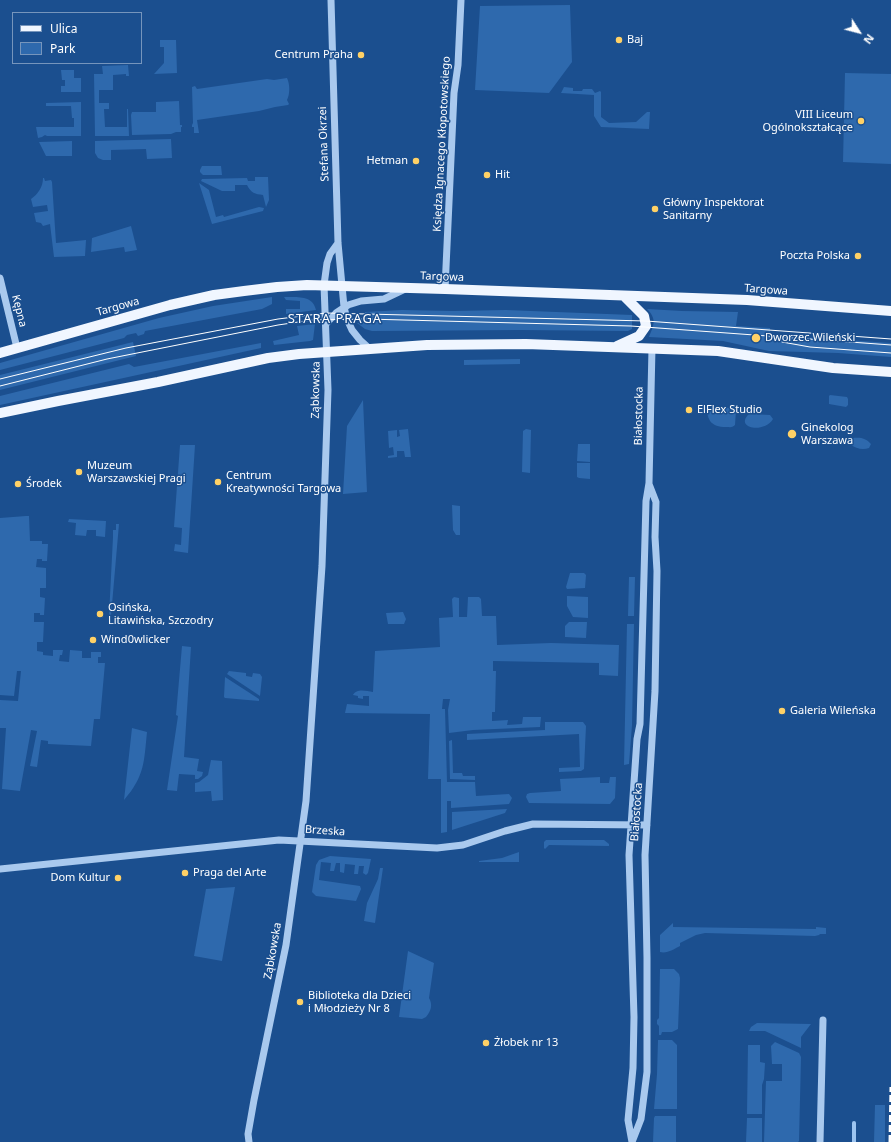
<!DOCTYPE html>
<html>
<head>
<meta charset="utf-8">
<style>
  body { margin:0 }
  #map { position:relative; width:891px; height:1142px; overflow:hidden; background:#1b4f8f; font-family:"Noto Sans",sans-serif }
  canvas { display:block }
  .legend { position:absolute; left:12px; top:12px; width:130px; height:52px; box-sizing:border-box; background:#1b4f8f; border:1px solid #7695bc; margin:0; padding:5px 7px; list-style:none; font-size:12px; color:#fff }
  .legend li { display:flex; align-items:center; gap:8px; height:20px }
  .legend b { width:20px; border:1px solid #7695bc }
  .north { position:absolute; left:839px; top:12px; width:40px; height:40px; -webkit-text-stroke:3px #1b4f8f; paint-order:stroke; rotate:126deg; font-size:11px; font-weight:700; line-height:16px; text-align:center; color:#fff }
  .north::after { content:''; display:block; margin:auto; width:14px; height:18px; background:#fff; clip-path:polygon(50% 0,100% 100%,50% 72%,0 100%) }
</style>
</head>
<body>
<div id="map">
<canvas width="891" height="1142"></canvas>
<ul class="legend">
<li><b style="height:5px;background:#f0f6ff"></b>Ulica</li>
<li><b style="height:11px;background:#2e69ad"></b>Park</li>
</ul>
<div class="north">N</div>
</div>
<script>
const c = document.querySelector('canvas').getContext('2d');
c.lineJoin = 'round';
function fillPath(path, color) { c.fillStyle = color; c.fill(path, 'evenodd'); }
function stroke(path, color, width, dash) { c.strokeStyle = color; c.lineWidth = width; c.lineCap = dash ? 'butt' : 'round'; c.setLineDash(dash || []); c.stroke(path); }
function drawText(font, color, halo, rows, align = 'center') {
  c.font = font + ' "Noto Sans",sans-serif'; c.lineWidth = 3; c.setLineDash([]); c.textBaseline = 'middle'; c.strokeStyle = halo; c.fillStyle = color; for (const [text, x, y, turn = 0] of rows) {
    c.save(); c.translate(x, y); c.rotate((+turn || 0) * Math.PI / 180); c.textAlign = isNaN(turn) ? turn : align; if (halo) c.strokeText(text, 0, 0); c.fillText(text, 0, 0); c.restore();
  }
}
fillPath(new Path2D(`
  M570 5 572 62 549 93 475 90 480 6Z
  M160 40H176L177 73 154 74 164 63V47H160Z
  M128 65 129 76H126V74L113 75V90H99V103H109V109H104L105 127H127V109H128L129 136H95L94 74H103L102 66Z
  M61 70H74V78H81V92H61V86H65V80H62Z
  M845 73 891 74V164L843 162Z
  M287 78C290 84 290 94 287 100L289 104 288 105 275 107 259 111 197 120 199 133H194V127H192V125L193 123 192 87 195 86 197 89 267 79 274 80Z
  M564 87 573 88V91H582L583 89H592L595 93 600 91 601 92V117L609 123 636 122 647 112H650L649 129 601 127 594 116V95L561 93Z
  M179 101 180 125H182V127H181V132H176L171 134 132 135 131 115 132 112H156V102Z
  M81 102V136H47L45 135 42 137 38 138 36 127H74V118H72L71 106H46V103Z
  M171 139 172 158 147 159 146 149 111 150V160H103L98 158 95 153V141Z
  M72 141V156H46L39 142Z
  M202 166H221L222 175H203L200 172V170Z
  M255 177H268L269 200 266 207 263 195C255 194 251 193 247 185H235V191H222L201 181 202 179 247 178 248 181H255Z
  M43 178H44L45 181 51 180 52 182 56 243 86 240 85 256 54 257 50 224 43 226 41 223 36 222 34 213 48 211 47 205 33 207 31 199C38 194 43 187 43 178Z
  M199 183 209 190 216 217 223 215 224 217 259 207 264 208 263 211 212 224Z
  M131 226 137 250 125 252 124 247 91 252 92 238Z
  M272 297V304L262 309 145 331 144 334 138 336 136 333 127 335 124 338 0 370V363L159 318 213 306Z
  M284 297C297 297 313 295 316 310L286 314V309H300V301L286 300Z
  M647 309 682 311 738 312 736 326 770 328V335L891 343V357L838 353 769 351 723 341 649 337C654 325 657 319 647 309Z
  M402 310 453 311 506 310 632 315V329L628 331 520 330 372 331 365 329 357 323H364L365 312Z
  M315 324 313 340 310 341 274 345 273 341 299 335 297 326Z
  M133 342 136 356 0 390V375Z
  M261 343V348L0 405V396L129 364 134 367Z
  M520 359V364L464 365V360Z
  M830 395 847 397 848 399V405L846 407 829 404V396Z
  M363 400 367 492 343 494 347 426Z
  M707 407 734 408 736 410 735 425C732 428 730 427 726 427 711 427 707 420 707 407Z
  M749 414 770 415 773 419C764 434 734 428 749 414Z
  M408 429 411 457H405L404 451H397V457L388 458V456L394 455 393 447 389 448 388 431 397 430V437L400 436 399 430Z
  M526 429 531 430 530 473 522 472 523 431Z
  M853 438C860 437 866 438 871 444L869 448C863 450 856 449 850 444L849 441Z
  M578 444H590V462L577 461Z
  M180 445H195L188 553 174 551 175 544 181 545 182 528 174 527Z
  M577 463H590V479L579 478 577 477Z
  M452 505 460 506V535H456L453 530Z
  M26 516H29L30 541H42V544H48L47 561H42V559H37L36 567 46 568V588H40V597L45 598 44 615H40V613H34V622H44L43 642H37V651L43 652V655L53 656V650H63L62 655H60L59 661 69 662 70 650 82 651V658H91V652H101V657H98V663H105L100 719H94L91 746 48 744V741L41 740 37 767 30 766 37 731 31 730 20 791 2 789 6 728H0V700L18 701 21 671H17L14 696 0 695V518Z
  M69 519 106 521 105 537 96 536V530H87L86 536 75 535 76 523 68 522Z
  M116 524H119L111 616H109L113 537V530H116Z
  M570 573H584L586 575 585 588 567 589 566 587Z
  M629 577H635L634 616H628Z
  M567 596 588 597V618L573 617 567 606Z
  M454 597 459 598V617H467L468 597H479L481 599 482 616H496L497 645 551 643 619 645 618 676 599 675V663L493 661V671H496L495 712H492V721L508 720 507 725 522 724 523 717H541L540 727 473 730 449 733 448 710 450 699H443L442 709H438H445L447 782H475L476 796 509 794 512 798 509 804 451 808V801H447V832L441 833V779H428L430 714 345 713 347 704 369 706V696H363V699L358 698V696L353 695C357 688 366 691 373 692L375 651 440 647 439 618 453 617 452 599Z
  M403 612 406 619 404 624H388L386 613Z
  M569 622H587L586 638 565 637V626Z
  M627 624H634L632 725 629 764 624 765Z
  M182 646 191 647 184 757 199 759 197 771 203 772 202 776 198 779H195V775L179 774 177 791 167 790 178 716 176 715Z
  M229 671 246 673V676L252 677 253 673 260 674 262 677 260 696 227 674Z
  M225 677 259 699V701L225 698 224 697Z
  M545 722H583L586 726 584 769 581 771 559 772V768L580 767 579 734 467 740V734L545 730Z
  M132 728 147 732C144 761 145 776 124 800Z
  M452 740 453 773H462L463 776H475V780L450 779 449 741Z
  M211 760 222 761 223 800 212 801 211 791 195 792V783L199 782 208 775Z
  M600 777V783H609L610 777H616L615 798 610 804 529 803 526 797 527 794 530 793 561 791 560 779Z
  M507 809 505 813 452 830V812Z
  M546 840H604L609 844V846L549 845 545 849 544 848V842Z
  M519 852V862H479V861L502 858Z
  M330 856 371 859 368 873 366 875 363 873 364 866H359L358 874H354L355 865 345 864 344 873 340 872V863H336L334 871H330L331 863 321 862 319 880 360 886 361 889 356 901 316 896 312 892 316 865 319 860Z
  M380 868H383L375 923 364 921 367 903 378 879Z
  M235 887 222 961 194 956 206 889Z
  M673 923V927L816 929V927L826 928V934H820L819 935 815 936 705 933 696 935 680 943V946C674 949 667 954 660 952V935Z
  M408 951 434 963 429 998C433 1005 431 1011 426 1017L422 1019 399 1017Z
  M660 969H674L679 974 680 978 678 1029 672 1032H662L661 1035H659V1026L657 1024V1020L659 1018Z
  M757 1023 811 1024 801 1037V1048L765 1031H749L751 1027Z
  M658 1040H672L677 1045V1109H654L657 1074Z
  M775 1042 799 1053 801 1057 799 1141 798 1142H764L766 1081H782V1064H772L771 1046Z
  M748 1045H760V1062L765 1063 764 1079 762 1085V1114H747Z
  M875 1105H885V1142H874Z
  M655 1116H676V1142H653L654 1118Z
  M747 1118H762V1142H746Z`), '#2e69ad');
stroke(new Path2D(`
  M854 1123V1142`), '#9cc4f0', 4);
stroke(new Path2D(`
  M331 0 338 243 344 307 347 319 352 330 360 340 370 349
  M0 278 17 348
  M445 289 454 93 458 65 461 0
  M326 324 336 313 348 305 361 301 384 299 405 289
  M0 869 279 840 437 848 463 845 505 831 533 824 647 825
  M249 1142 248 1134 254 1100 286 945 306 801 322 566 328 390 324 285 327 263 330 254 338 243
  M632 1142 628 1120 633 1068 634 1017 629 855 637 739 640 724 646 501 649 483 652 348
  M632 1142 641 1119 647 1072V958L645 855 655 691 657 571 655 537 656 502 649 484
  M820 1142 823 1020`), '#a9c9ee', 7);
stroke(new Path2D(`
  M617 346 639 336 646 326 644 316 625 297
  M0 353 170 305 214 295 244 291 277 287 307 285 445 289 747 300 891 311
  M0 413 58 401 158 382 268 358 299 354 427 345 526 344 718 351 833 368 891 372`), '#f0f6ff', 10);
stroke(new Path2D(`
  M782 342 810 347 891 353
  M0 379 126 348 278 319 326 313 646 321 891 339
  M0 386 107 359 278 325 312 320 366 319 631 326 891 345`), '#fff', 1);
stroke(new Path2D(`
  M890 1142 891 1087`), '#fff', 3, [7, 3]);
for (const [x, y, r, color] of [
  [619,40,4,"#ffd166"],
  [361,55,4,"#ffd166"],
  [861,121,4,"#ffd166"],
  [416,161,4,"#ffd166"],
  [487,175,4,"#ffd166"],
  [655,209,4,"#ffd166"],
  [858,256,4,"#ffd166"],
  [756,338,5,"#ffd166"],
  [689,410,4,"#ffd166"],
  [792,434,5,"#ffd166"],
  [79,472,4,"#ffd166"],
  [218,482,4,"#ffd166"],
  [18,484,4,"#ffd166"],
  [100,614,4,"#ffd166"],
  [93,640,4,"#ffd166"],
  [782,711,4,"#ffd166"],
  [185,873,4,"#ffd166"],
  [118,878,4,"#ffd166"],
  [300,1002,4,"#ffd166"],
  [486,1043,4,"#ffd166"]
]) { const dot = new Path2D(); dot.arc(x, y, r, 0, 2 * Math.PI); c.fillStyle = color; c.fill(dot); stroke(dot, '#1b4f8f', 1.5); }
drawText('11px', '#fff', '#1b4f8f', [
  ["Baj",627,40],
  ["Centrum Praha",353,55,"right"],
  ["VIII Liceum",853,115,"right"],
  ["Ogólnokształcące",853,128,"right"],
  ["Hetman",408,161,"right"],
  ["Hit",495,175],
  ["Główny Inspektorat",663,203],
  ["Sanitarny",663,216],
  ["Poczta Polska",850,256,"right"],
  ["Dworzec Wileński",765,338],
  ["ElFlex Studio",697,410],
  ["Ginekolog",801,428],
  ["Warszawa",801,441],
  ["Muzeum",87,466],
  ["Warszawskiej Pragi",87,479],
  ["Centrum",226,476],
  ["Kreatywności Targowa",226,489],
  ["Środek",26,484],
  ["Osińska,",108,608],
  ["Litawińska, Szczodry",108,621],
  ["Wind0wlicker",101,640],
  ["Galeria Wileńska",790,711],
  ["Praga del Arte",193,873],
  ["Dom Kultur",110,878,"right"],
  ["Biblioteka dla Dzieci",308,996],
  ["i Młodzieży Nr 8",308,1009],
  ["Żłobek nr 13",494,1043]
], 'left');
drawText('11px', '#fff', '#1b4f8f', [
  ["Stefana Okrzei",324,144,-92],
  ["Księdza Ignacego Kłopotowskiego",442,144,-87],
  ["Targowa",442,277,2],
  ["Targowa",766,290,4],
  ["Targowa",118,307,-16],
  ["Kępna",19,311,76],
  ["Ząbkowska",316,390,-89],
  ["Białostocka",639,416,-89],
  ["Białostocka",637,812,-86],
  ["Brzeska",325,831,4],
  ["Ząbkowska",273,951,-80]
]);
c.letterSpacing = '1px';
drawText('13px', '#fff', '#1b4f8f', [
  ["STARA PRAGA",335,319]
]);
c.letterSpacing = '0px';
</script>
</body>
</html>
